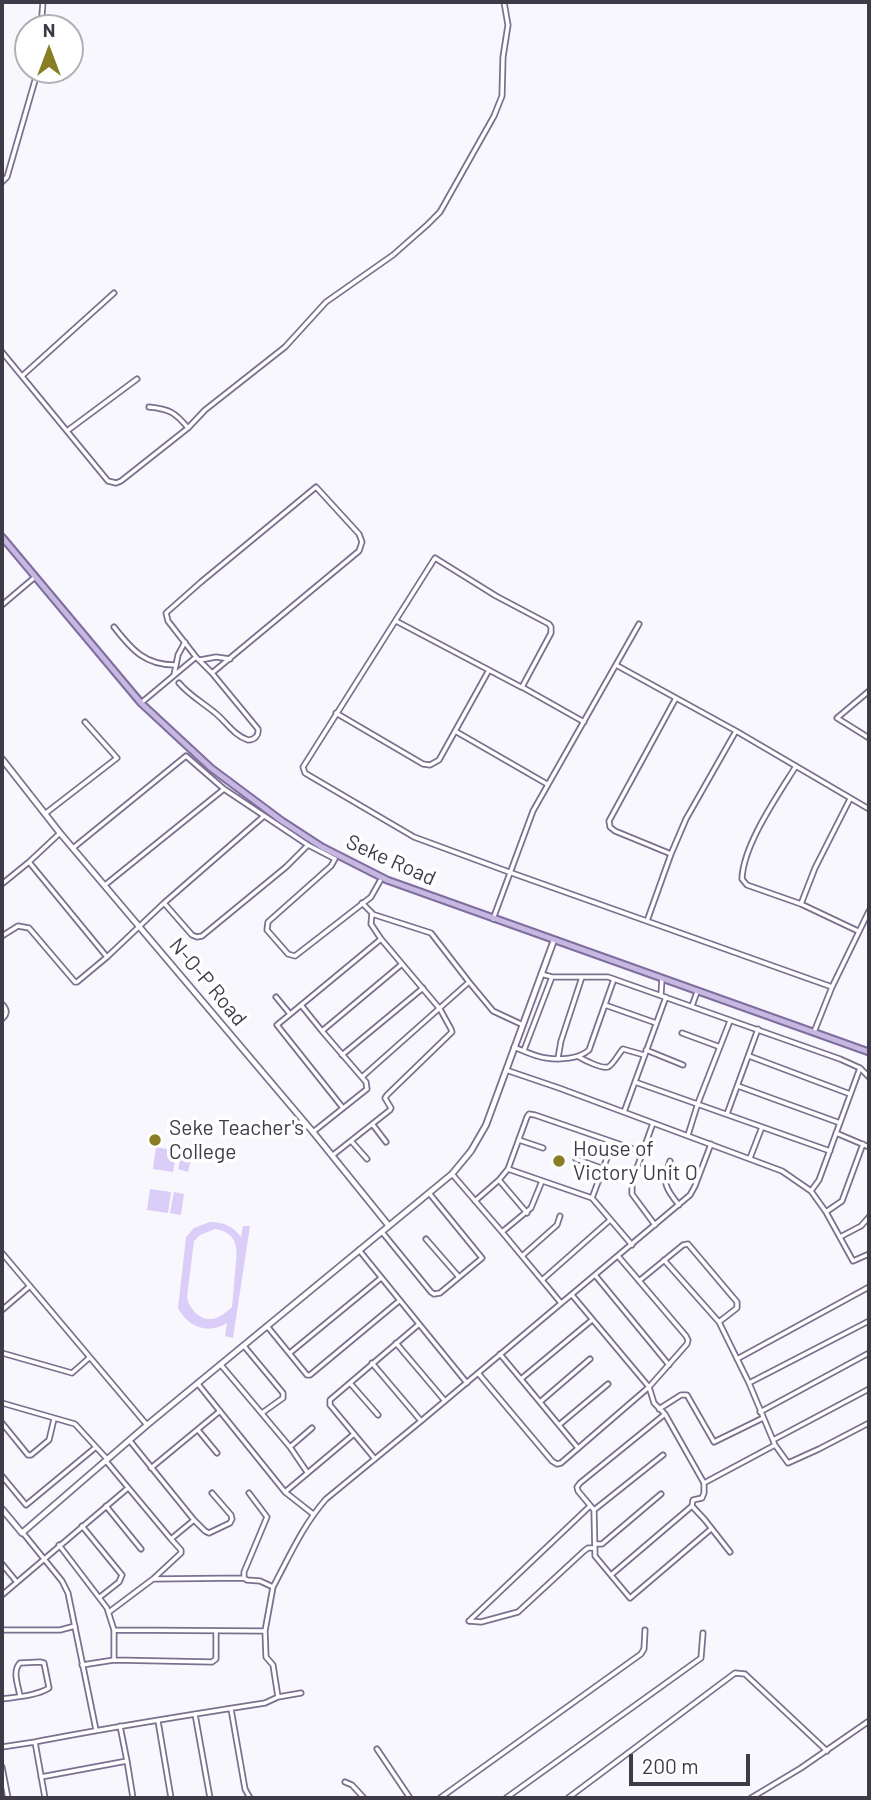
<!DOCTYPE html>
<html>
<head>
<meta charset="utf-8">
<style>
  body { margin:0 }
  #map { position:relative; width:871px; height:1800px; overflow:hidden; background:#f9f7fe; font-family:Barlow,sans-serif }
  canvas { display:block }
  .frame { position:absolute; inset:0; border:4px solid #3e3a47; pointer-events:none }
  .north { position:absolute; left:14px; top:14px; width:70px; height:70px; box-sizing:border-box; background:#fff; border:2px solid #b2b0b5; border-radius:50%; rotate:0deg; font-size:19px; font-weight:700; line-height:28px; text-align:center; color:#3e3a47 }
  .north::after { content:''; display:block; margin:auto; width:24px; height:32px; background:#897e24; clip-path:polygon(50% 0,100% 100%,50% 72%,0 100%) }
  .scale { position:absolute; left:629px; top:1754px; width:121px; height:32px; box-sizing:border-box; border:4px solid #3e3a47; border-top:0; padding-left:9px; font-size:21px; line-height:24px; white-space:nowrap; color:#3e3a47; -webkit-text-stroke:5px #fff; paint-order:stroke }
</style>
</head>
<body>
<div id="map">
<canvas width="871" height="1800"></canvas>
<div class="frame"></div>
<div class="north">N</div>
<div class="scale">200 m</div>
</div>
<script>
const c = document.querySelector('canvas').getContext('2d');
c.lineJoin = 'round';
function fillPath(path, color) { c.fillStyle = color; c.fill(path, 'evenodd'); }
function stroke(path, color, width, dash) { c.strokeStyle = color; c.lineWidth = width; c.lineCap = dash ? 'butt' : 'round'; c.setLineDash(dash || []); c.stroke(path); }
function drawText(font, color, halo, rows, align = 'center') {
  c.font = font + ' Barlow,sans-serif'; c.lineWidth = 7; c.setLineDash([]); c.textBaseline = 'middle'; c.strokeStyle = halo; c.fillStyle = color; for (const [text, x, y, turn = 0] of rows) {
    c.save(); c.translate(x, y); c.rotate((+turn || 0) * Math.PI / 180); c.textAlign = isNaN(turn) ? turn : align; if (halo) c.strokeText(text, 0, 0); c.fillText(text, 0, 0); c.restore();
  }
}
fillPath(new Path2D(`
  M156 1147 177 1151 173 1172 153 1169Z
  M183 1148 193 1151 188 1172 178 1169Z
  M150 1189 171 1192 168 1213 147 1210Z
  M174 1192 184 1194 181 1215 170 1213Z
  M210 1222C223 1222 233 1226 241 1237L243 1226H250L233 1338 225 1336 227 1323C208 1335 188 1327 178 1308L186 1237 194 1228ZM215 1229C241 1233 237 1253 235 1273 234 1285 233 1296 232 1307 226 1312 219 1319 211 1319 199 1320 189 1308 187 1297L194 1241 200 1235Z`), '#dacdf7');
const minor = new Path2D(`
  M41 28 43 2
  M2 182 7 177 38 70
  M2 352 108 481 116 483 121 481 188 428 205 410 285 347 326 302 393 255 427 225 440 212 494 116 502 96 503 57 508 25 504 2
  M22 376 114 293
  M149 407C169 409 175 412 188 428
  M67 431 137 379
  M2 605 35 577
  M396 621 521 687
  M114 627C132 650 145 665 175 665
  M200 660 216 657 230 659
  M616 665 736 731 869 809
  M174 675 178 655 185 642
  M179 683C189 695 202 702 214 712 226 721 233 735 248 740 255 740 259 735 258 729L212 673 196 657 168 621 166 613 201 582 316 487 359 534 362 542 359 551 212 673
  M869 691 837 718 869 738
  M141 703 196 657
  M336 713 423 764 430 765 439 760 489 670
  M584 722 522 687 551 633V627L549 624 496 596 435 558 303 767 305 773 310 776 414 837 509 872 832 987
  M455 731 547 784
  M796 766C778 795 743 845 742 879L747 885 801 904 858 931
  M46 813 117 758 85 722
  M73 848 186 756 224 789 308 845 335 859 331 866 268 922 267 930 288 954 295 956 371 897 380 881
  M671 854 615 831 610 827 609 821 676 698
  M29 862 107 957
  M2 884 29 862 60 833
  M105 885 224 789
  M164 903 192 935 197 937 202 936 286 867 308 845
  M801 904 815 868 850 799
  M372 914 431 933 469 982
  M493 919 533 811 639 624
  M647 921 671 854 686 819 736 731
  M2 936 18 926 29 928 75 982H77L107 957 164 903 264 816
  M541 974 552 977H608L840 1059 860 1068 869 1077
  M661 995 662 978
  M276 997 290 1014
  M2 1004C7 1009 8 1014 2 1019
  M301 1005 322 1031 366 1082 367 1089 313 1132
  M605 1005 656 1023
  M692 1006 697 992
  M322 1031 402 964
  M814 1032 832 987 869 911
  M682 1033 720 1047
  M514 1047C524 1051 536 1057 546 1058 560 1060 579 1059 589 1050L614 979
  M524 1050 552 977
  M646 1050 683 1065
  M342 1055 423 988
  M749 1056 850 1094
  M579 1057C584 1060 602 1069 608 1067 613 1065 619 1053 623 1049L644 1055
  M558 1058 561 1041 582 977
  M506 1070 559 1088 782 1171 811 1191 826 1212 853 1261 869 1254
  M362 1077 469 982 493 1011 523 1025
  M635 1082 830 1151
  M738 1086 840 1123
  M343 1108 277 1025 381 939
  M624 1112 666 997
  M727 1114 758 1029
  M653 1123 632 1182V1194L655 1225
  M373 1125 386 1142
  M836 1133 869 1147
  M688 1135 698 1103 730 1021
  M519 1140 543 1148
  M352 1142 367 1159
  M333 1155 390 1110 391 1108 385 1098 387 1095 452 1032 451 1029 440 1009 381 939 371 924 372 913 362 903
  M750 1158 762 1127
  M576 1159 604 1169
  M670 1161C662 1183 665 1188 679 1205
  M508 1169 592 1198 632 1245
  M452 1174 502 1232 561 1303
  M499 1180 527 1213
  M811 1191 819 1180 860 1068
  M592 1198 613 1142
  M475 1201 499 1180 508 1169 527 1117 529 1114 535 1115 642 1152
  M826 1212 842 1201 863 1144
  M382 1232 431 1292 434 1294 440 1293 482 1258 429 1193
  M502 1232 531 1208 542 1181
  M840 1237 861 1226 869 1217
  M426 1239 459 1277
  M359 1250 467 1383
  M2 1253 147 1425
  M522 1256 557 1225 560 1216
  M618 1256 686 1336 688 1340 687 1344 649 1387 654 1403 665 1414 580 1483 577 1487 578 1491 594 1510 595 1556 630 1598 711 1529
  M664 1260 719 1322 749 1383 775 1445 788 1463 819 1449 869 1423
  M595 1275 669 1365
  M542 1280 610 1220
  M639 1281 683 1245 688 1244 737 1302V1308L719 1322
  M2 1310 30 1286
  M267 1326 307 1375H310L399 1301
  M396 1343 445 1401
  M244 1346 283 1393V1398L262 1413
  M291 1352 381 1278
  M2 1353 72 1373 89 1358
  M500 1354 578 1448
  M737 1359 869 1287
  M372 1363 421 1421
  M221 1365 290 1447 307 1472
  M478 1373 552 1461 557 1464 561 1463 649 1387 572 1295
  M521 1379 592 1320
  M350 1383 378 1415
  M749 1383 869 1321
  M198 1384 285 1492 354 1434
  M540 1402 590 1359
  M2 1403 75 1424 107 1459
  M659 1409 681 1395H687L714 1442 763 1418
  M760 1412 869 1353
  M2 1423 28 1455H31L49 1440 54 1419
  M559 1425 608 1384
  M198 1430 217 1453
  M773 1440 869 1389
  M130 1441 194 1520 205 1531 209 1533 230 1523 232 1519 231 1515 212 1493
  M290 1447 312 1428
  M375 1459 330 1405V1400L418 1325
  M106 1461 171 1539 194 1520
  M151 1468 220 1411
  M2 1476 26 1505 96 1447
  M704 1483 775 1445
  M285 1492 313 1514
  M249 1493 267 1517 244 1572V1578L247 1580 260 1581 273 1587
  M106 1506 141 1549
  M692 1506 705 1520 730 1552
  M594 1510 663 1455
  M82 1526 122 1575 119 1582 100 1597
  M23 1533 62 1581 68 1593 96 1730
  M595 1544H602L661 1494
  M59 1545 107 1608 114 1630
  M2 1564 16 1581
  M611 1575 692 1506 693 1500 702 1498 704 1493V1483L665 1414
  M153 1579 181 1553V1550L171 1539
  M2 1595 128 1488
  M109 1612 153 1579 244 1578
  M469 1621 590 1506
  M469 1621 481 1622 518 1612 584 1551 588 1548H595
  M2 1630H60L75 1626
  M114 1660V1630L264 1631
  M82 1665 114 1660 212 1662 216 1659V1632
  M278 1697 273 1665 266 1657 265 1631 273 1587C289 1557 303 1525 326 1499L421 1421 690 1195 695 1186 711 1144
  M2 1699C16 1697 36 1696 49 1688L44 1663 40 1662 20 1663C12 1671 18 1685 20 1696
  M231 1709 245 1789 250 1798
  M195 1714 210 1798
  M158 1721 171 1798
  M2 1747 35 1742
  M377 1749 410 1798
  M127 1761 133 1798
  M2 1767 8 1798
  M41 1777 127 1761 120 1726
  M345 1782 352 1785 364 1798
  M45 1798 35 1742C111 1727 188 1715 265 1703L278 1697 301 1693
  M440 1798 641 1654 644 1649 645 1630
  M506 1798 701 1658 703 1633
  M568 1798 735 1673 745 1674 827 1751
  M751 1798 801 1768 869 1721`);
const tertiary = new Path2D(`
  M2 759 60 833 313 1132 389 1226
  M2 1509 22 1533 147 1425 452 1174 471 1151 486 1125 554 940`);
const primary = new Path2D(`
  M2 537 141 703 211 768 282 821 322 847 387 880 869 1052`);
stroke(minor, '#7b718f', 7);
stroke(tertiary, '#7b718f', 8);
stroke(primary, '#7e6d9e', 9);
stroke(minor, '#fff', 3.5);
stroke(tertiary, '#fff', 4.5);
stroke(primary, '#c6b8e1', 5);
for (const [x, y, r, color] of [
  [155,1140,7,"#897e24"],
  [559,1161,7,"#897e24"]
]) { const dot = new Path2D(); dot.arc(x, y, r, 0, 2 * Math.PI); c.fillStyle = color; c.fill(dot); stroke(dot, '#fff', 2.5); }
drawText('21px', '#3e3a47', '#fff', [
  ["Seke Road",391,860,24],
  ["N-O-P Road",208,982,50]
]);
drawText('21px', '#3e3a47', '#fff', [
  ["Seke Teacher's",169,1128],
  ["College",169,1152],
  ["House of",573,1149],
  ["Victory Unit O",573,1173]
], 'left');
</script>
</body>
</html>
